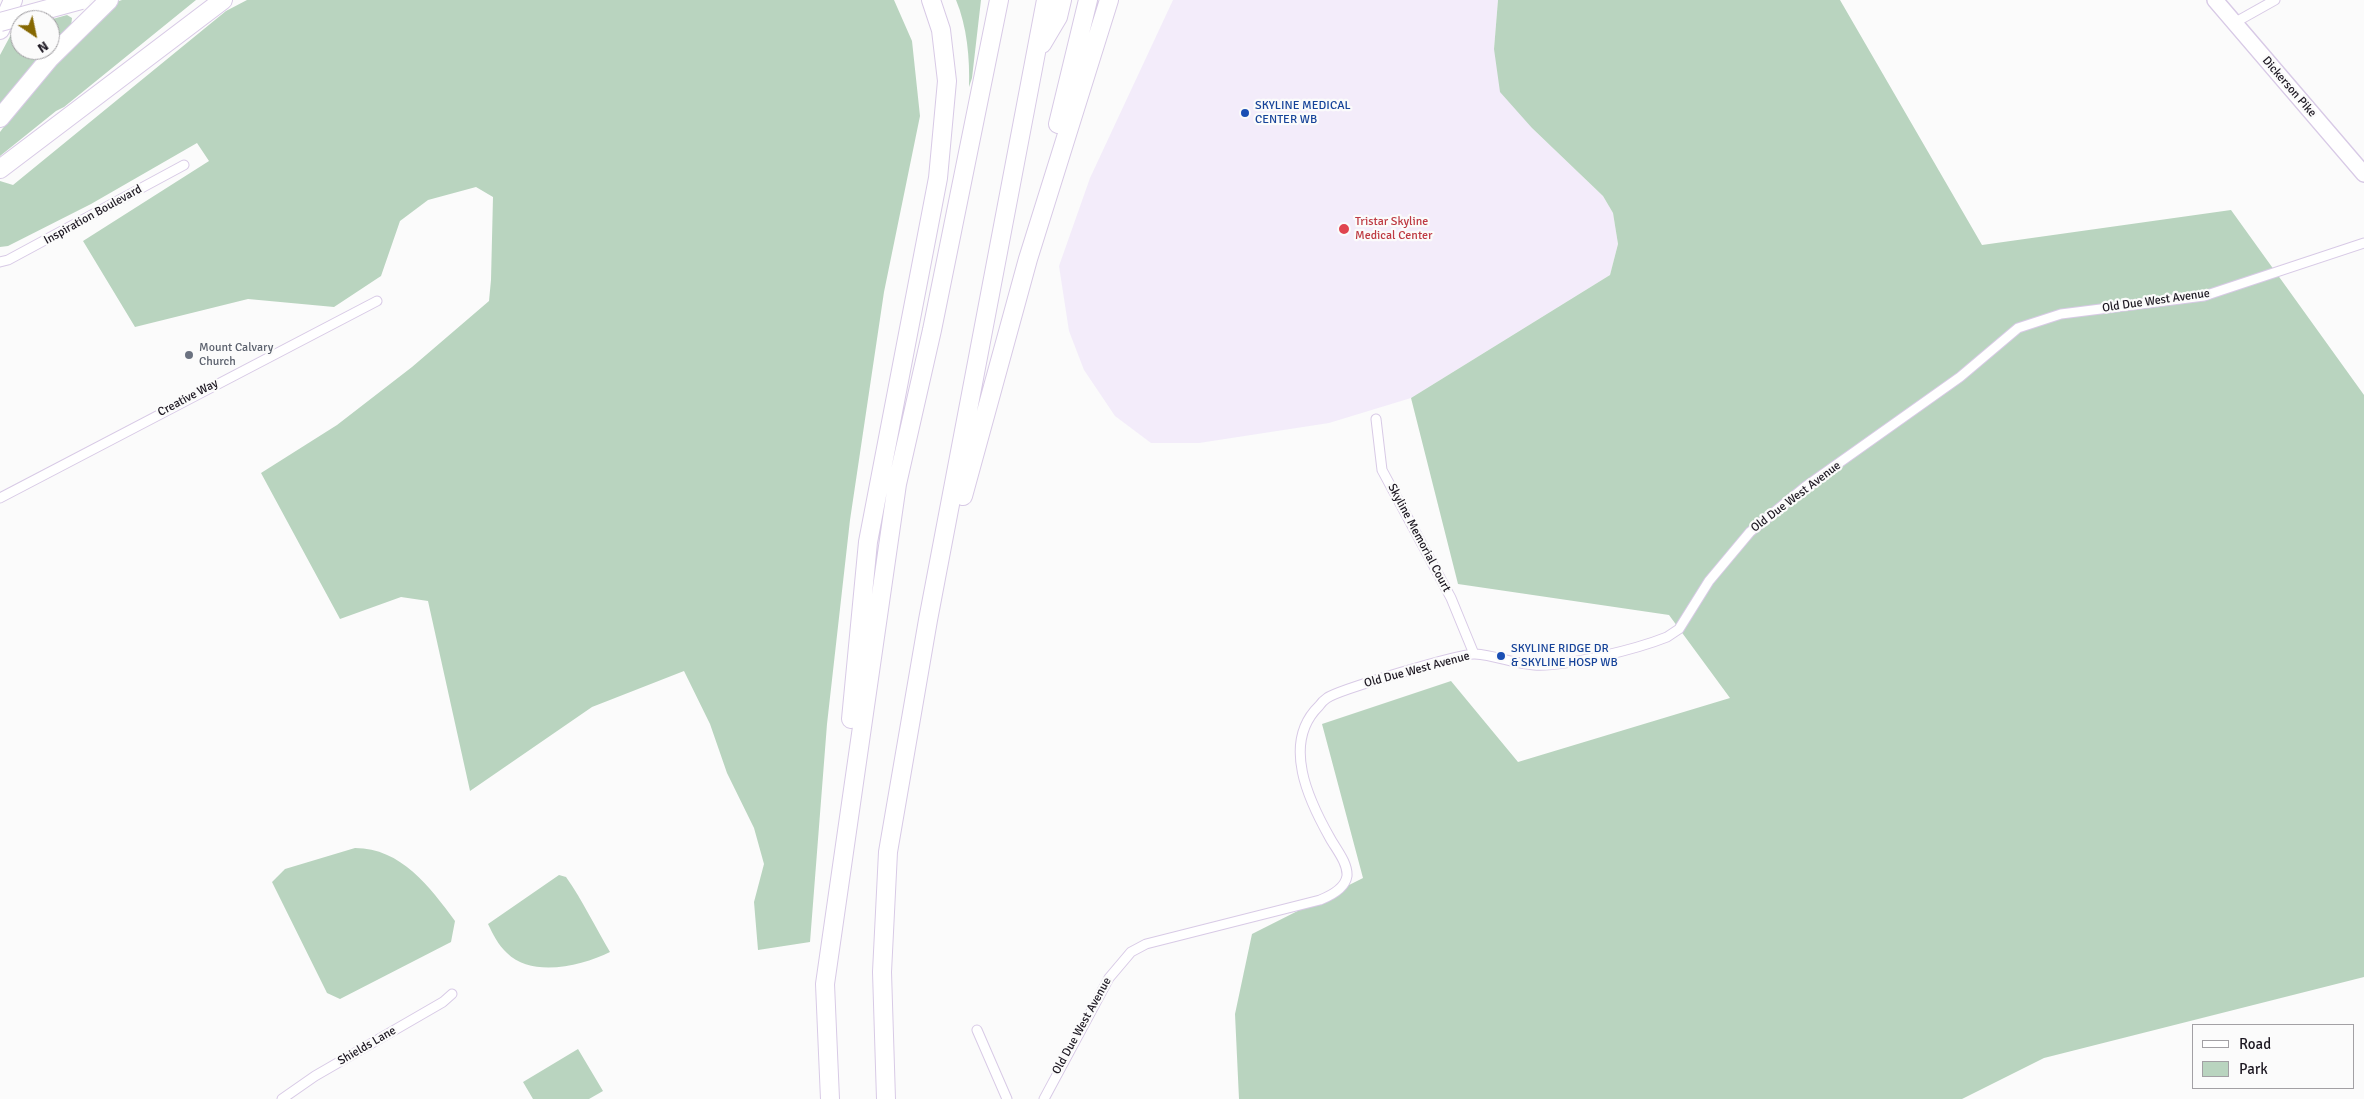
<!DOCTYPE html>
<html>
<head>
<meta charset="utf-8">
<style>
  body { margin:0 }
  #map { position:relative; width:2364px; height:1099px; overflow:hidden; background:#fbfbfb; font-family:Signika,sans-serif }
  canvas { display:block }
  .legend { position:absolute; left:2192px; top:1024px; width:162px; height:65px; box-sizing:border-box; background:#fbfbfb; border:1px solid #a2a0a4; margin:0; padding:6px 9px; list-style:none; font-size:15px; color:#1d1822 }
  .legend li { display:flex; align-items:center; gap:10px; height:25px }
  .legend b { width:25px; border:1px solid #a2a0a4 }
  .north { position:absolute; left:10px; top:10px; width:50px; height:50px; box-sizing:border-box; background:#fbfbfb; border:1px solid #a2a0a4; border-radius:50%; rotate:146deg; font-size:14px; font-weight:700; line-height:20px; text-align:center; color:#1d1822 }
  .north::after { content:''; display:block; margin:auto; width:18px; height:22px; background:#866802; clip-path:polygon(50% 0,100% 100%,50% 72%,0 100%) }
</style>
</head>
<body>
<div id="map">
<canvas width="2364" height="1099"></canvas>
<ul class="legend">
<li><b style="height:6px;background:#fff"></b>Road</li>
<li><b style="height:14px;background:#b9d4bf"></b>Park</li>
</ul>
<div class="north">N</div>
</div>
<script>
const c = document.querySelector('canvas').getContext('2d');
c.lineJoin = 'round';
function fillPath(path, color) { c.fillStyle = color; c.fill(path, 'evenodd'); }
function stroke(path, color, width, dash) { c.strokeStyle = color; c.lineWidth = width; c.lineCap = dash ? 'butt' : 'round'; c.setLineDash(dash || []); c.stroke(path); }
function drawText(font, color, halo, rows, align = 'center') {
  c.font = font + ' Signika,sans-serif'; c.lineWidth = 4.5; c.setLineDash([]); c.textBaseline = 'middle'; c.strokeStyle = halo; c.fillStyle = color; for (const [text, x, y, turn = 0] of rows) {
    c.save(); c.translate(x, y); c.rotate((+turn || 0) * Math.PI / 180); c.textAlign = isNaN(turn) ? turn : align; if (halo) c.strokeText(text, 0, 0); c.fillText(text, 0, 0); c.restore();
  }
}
fillPath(new Path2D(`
  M1173 0H1498L1494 49 1532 128 1603 196 1613 213 1618 244 1610 275 1411 398 1329 423 1199 443H1151L1115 416 1084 370 1069 331 1059 266 1090 178Z`), '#f3ecfa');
fillPath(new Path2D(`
  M122 0H196L64 107 56 111 0 156V132L27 96 48 71 116 2Z
  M247 0H894L912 41 920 116 884 292 850 520 827 724 810 942 758 950 754 902 764 864 754 828 727 773 710 724 684 671 592 707 470 791 428 601 401 597 340 619 261 473 337 425 412 367 489 301 491 280 493 197 476 187 428 200 400 221 381 276 334 307 248 299 135 327 83 241 209 161 197 143 91 204 8 246 0 247V181L13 185 226 11Z
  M956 0H981L972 78 969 87C970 59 967 26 956 0Z
  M1498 0H1840L1982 245 2231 210 2364 395V977L2044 1058 1962 1099H1239L1235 1014 1252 934 1363 878 1322 724 1451 681 1518 762 1730 698 1669 615 1458 584 1411 398 1610 275 1618 244 1613 213 1603 196 1532 128 1500 92 1494 49Z
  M67 15 72 18 71 27 50 50 49 20Z
  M20 28V50H50L0 110V55L14 29Z
  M355 848C401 848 430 887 455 921L451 942 340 999 327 993 272 882 285 869Z
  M559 875 566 877C583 901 595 927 610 952 582 966 532 978 507 953 498 945 493 934 488 924Z
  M578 1049 603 1091 589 1099H533L523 1082Z`), '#b9d4bf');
const street = new Path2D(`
  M2234 23 2275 0
  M0 262 8 260 184 165
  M1376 419 1382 470 1451 598 1474 654
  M0 498 377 301
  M977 1030 1007 1099
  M282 1099 315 1076 443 1002 452 994
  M1044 1099 1109 978 1131 952 1146 944 1320 900C1330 896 1345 889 1347 876 1348 863 1336 849 1330 838 1309 801 1281 743 1319 706 1321 703 1324 700 1327 698 1338 690 1462 653 1475 654 1495 655 1514 664 1534 665 1566 667 1637 649 1667 637L1679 629 1709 581 1750 532 1805 487 1960 377 2018 328 2061 314 2204 296 2364 243`);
const primary = new Path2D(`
  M2215 0 2364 174`);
const highway = new Path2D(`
  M0 30 13 0
  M1042 44 1058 17 1062 0
  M0 118 50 58 109 0
  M1058 124 1088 0
  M0 169 223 0
  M963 496 1028 259 1109 0
  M851 719 868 542 938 178 947 81 941 30 931 0
  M830 1099 825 984 897 484 932 330 999 0
  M886 1099 882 972 888 852 928 620 1046 0`);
stroke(street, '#d8cae6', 11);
stroke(primary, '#d8cae6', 18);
stroke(highway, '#d8cae6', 20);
stroke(street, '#fff', 9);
stroke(primary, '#fff', 15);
stroke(highway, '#fff', 18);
const highwayBridge = new Path2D(`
  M0 22 81 0`);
stroke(highwayBridge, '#d8cae6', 20, []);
stroke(highwayBridge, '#fff', 18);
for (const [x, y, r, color] of [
  [1245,113,5,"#1a4fb4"],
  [1344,229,6,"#e0444e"],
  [189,355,5,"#6b7280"],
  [1501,656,5,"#1a4fb4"]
]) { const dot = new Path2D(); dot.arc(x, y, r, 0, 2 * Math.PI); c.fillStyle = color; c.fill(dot); stroke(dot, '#fbfbfb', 2); }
drawText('12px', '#1d1822', '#fbfbfb', [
  ["Dickerson Pike",2289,87,49],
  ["Inspiration Boulevard",93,215,-29],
  ["Old Due West Avenue",2156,301,-8],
  ["Creative Way",188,398,-28],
  ["Old Due West Avenue",1796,497,-37],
  ["Skyline Memorial Court",1419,538,62],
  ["Old Due West Avenue",1417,670,-15],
  ["Old Due West Avenue",1082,1026,-61],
  ["Shields Lane",367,1046,-30]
]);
drawText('12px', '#164399', '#fbfbfb', [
  ["SKYLINE MEDICAL",1255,106],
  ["CENTER WB",1255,120],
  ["SKYLINE RIDGE DR",1511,649],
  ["& SKYLINE HOSP WB",1511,663]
], 'left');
drawText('12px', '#be3a42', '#fbfbfb', [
  ["Tristar Skyline",1355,222],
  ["Medical Center",1355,236]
], 'left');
drawText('12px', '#5b616d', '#fbfbfb', [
  ["Mount Calvary",199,348],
  ["Church",199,362]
], 'left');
</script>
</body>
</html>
